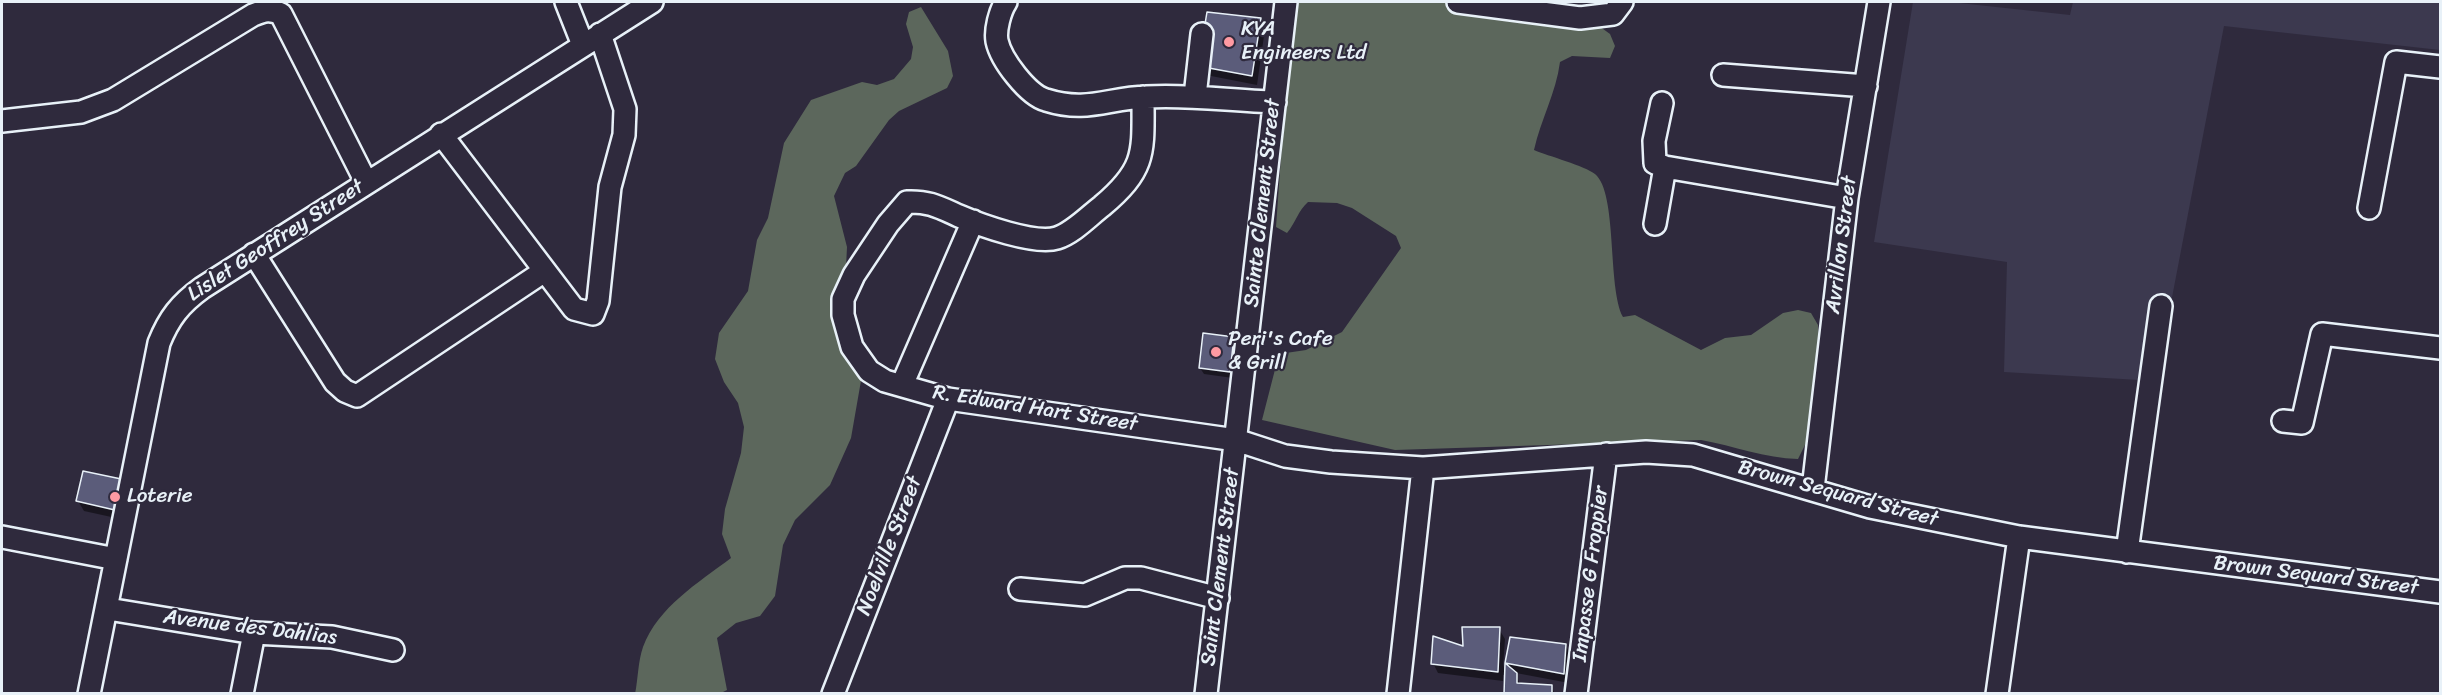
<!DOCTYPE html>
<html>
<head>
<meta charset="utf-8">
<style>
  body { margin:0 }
  #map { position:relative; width:2442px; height:695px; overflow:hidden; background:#2f2a3d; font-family:Sriracha,sans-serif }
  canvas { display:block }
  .frame { position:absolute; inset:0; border:3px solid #e8f1f8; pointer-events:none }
</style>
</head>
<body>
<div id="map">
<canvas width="2442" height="695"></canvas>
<div class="frame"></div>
</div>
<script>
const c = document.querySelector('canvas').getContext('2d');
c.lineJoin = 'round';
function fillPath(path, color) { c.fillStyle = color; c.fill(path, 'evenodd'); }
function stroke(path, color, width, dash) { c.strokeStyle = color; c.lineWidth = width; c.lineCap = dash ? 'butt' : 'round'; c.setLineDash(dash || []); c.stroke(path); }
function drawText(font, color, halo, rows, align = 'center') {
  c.font = font + ' Sriracha,sans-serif'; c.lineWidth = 4.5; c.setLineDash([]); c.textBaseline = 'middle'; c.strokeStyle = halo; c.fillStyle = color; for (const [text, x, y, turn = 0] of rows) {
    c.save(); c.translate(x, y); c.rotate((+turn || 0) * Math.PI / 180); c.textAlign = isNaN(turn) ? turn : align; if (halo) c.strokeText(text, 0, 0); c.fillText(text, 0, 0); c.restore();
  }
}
fillPath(new Path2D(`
  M1913 2H1950L2070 15 2073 2H2440V50L2224 26 2156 381 2004 372 2007 262 1874 242Z`), '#3c394f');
fillPath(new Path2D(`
  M1292 2H1514L1588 18 1610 34 1615 46 1610 58 1572 56 1560 62C1556 93 1541 119 1534 150 1548 156 1585 166 1595 174 1618 193 1607 287 1623 317L1635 315 1701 350 1725 338 1751 335 1783 313 1798 310 1811 313 1818 325 1820 352 1809 437 1798 459C1765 458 1734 446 1701 440L1395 450 1262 420 1279 354 1306 350 1342 332 1401 248 1396 236 1352 208 1337 203 1308 202C1298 211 1296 222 1287 233L1276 227Z
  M921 7 948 51 953 76 947 88 899 111 889 120 856 166 845 173 834 196 847 247 845 288 854 306 862 375 851 438 830 485 795 520 783 545 775 596 760 616 736 623 717 638 727 690 719 694H635C638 679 638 661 643 647 658 607 698 583 731 558L722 534 725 509 741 453 744 427 738 403 724 382 715 359 719 333 748 291 757 240 768 218 784 143 811 100 862 82 877 85 894 79 911 59 913 47 906 24 909 12Z`), '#5c675c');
fillPath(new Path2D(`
  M1260 19 1265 29 1257 85 1206 75 1200 65Z
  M1233 338 1237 345 1233 378 1204 374 1200 368Z
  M131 492 125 520 84 511 78 501Z
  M1499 629 1505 639 1503 668 1511 639 1565 645 1571 655 1569 683 1516 673 1520 685 1551 686 1555 694H1505L1506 675H1503V681L1438 673 1433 663Z`), '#0007');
const building = new Path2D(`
  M1207 12 1261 18 1252 76 1198 66Z
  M1203 333 1234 337 1230 372 1199 368Z
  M83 471 126 480 119 511 76 501Z
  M1462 627H1500L1498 672 1431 664 1433 636 1463 646Z
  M1510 637 1566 644 1564 674 1505 663Z
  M1505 663 1517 673V683L1552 685V694H1504Z`);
fillPath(building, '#5b5c7a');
stroke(building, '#e8f1f8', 1.5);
const minor = new Path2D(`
  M566 2 583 45
  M1006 2C1000 11 995 30 997 41 1001 60 1028 95 1046 100 1087 113 1108 98 1146 97 1189 94 1231 101 1275 102
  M1458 2 1580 18 1613 14 1622 2
  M1723 75 1866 86
  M1195 96 1202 34
  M1143 97C1143 152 1147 168 1102 206 1089 216 1073 233 1057 238 1035 245 980 225 959 216 939 207 929 201 907 202L888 224 854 275 843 299V315L852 347 869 371 885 381 948 399 1236 440 1285 456 1331 462 1423 468 1646 452 1693 455 1870 507 2019 537 2440 592
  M1662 103 1654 141 1655 163 1665 167 1847 198
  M2 121 81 112 113 100 253 15C265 10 270 9 281 14L366 182
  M441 134 574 309 593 314 598 301 610 187 624 135 625 109 600 34
  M2369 208 2396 62 2440 67
  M1655 224 1665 167
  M254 254 335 382 345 391 357 396 543 272
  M902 385 973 221
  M2283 421 2302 423 2322 334 2440 348
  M1813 489 1847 198 1879 2
  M2 537 116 559
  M2127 552 2161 306
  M1020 589 1085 595 1125 578H1141L1218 598
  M108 609 254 633 332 637 393 650
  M89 694 159 343C169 318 180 304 202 288L652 2
  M242 694 254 633
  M833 694 948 399
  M1206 694 1286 2
  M1398 694 1423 468
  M1576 694 1606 454
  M1997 694 2019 537`);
stroke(minor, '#e8f1f8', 26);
stroke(minor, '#2f2a3d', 21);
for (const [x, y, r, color] of [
  [1229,42,6,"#ff9aa2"],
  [1216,352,6,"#ff9aa2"],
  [115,497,6,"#ff9aa2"]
]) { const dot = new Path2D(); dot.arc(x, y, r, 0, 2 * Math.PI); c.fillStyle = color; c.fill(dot); stroke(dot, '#2f2a3d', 2); }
drawText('21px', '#e8f1f8', '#2f2a3d', [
  ["KYA",1241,30],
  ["Engineers Ltd",1241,54],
  ["Peri's Cafe",1228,340],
  ["& Grill",1228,364],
  ["Loterie",127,497]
], 'left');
drawText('21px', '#e8f1f8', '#2f2a3d', [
  ["Sainte Clement Street",1263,203,-84],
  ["Lislet Geoffrey Street",276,241,-33],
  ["Avrillon Street",1842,245,-83],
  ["R. Edward Hart Street",1035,409,9],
  ["Brown Sequard Street",1838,494,15],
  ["Noelville Street",890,546,-69],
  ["Saint Clement Street",1221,567,-83],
  ["Impasse G Froppier",1591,574,-83],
  ["Brown Sequard Street",2316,576,7],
  ["Avenue des Dahlias",250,628,7]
]);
</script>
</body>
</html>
